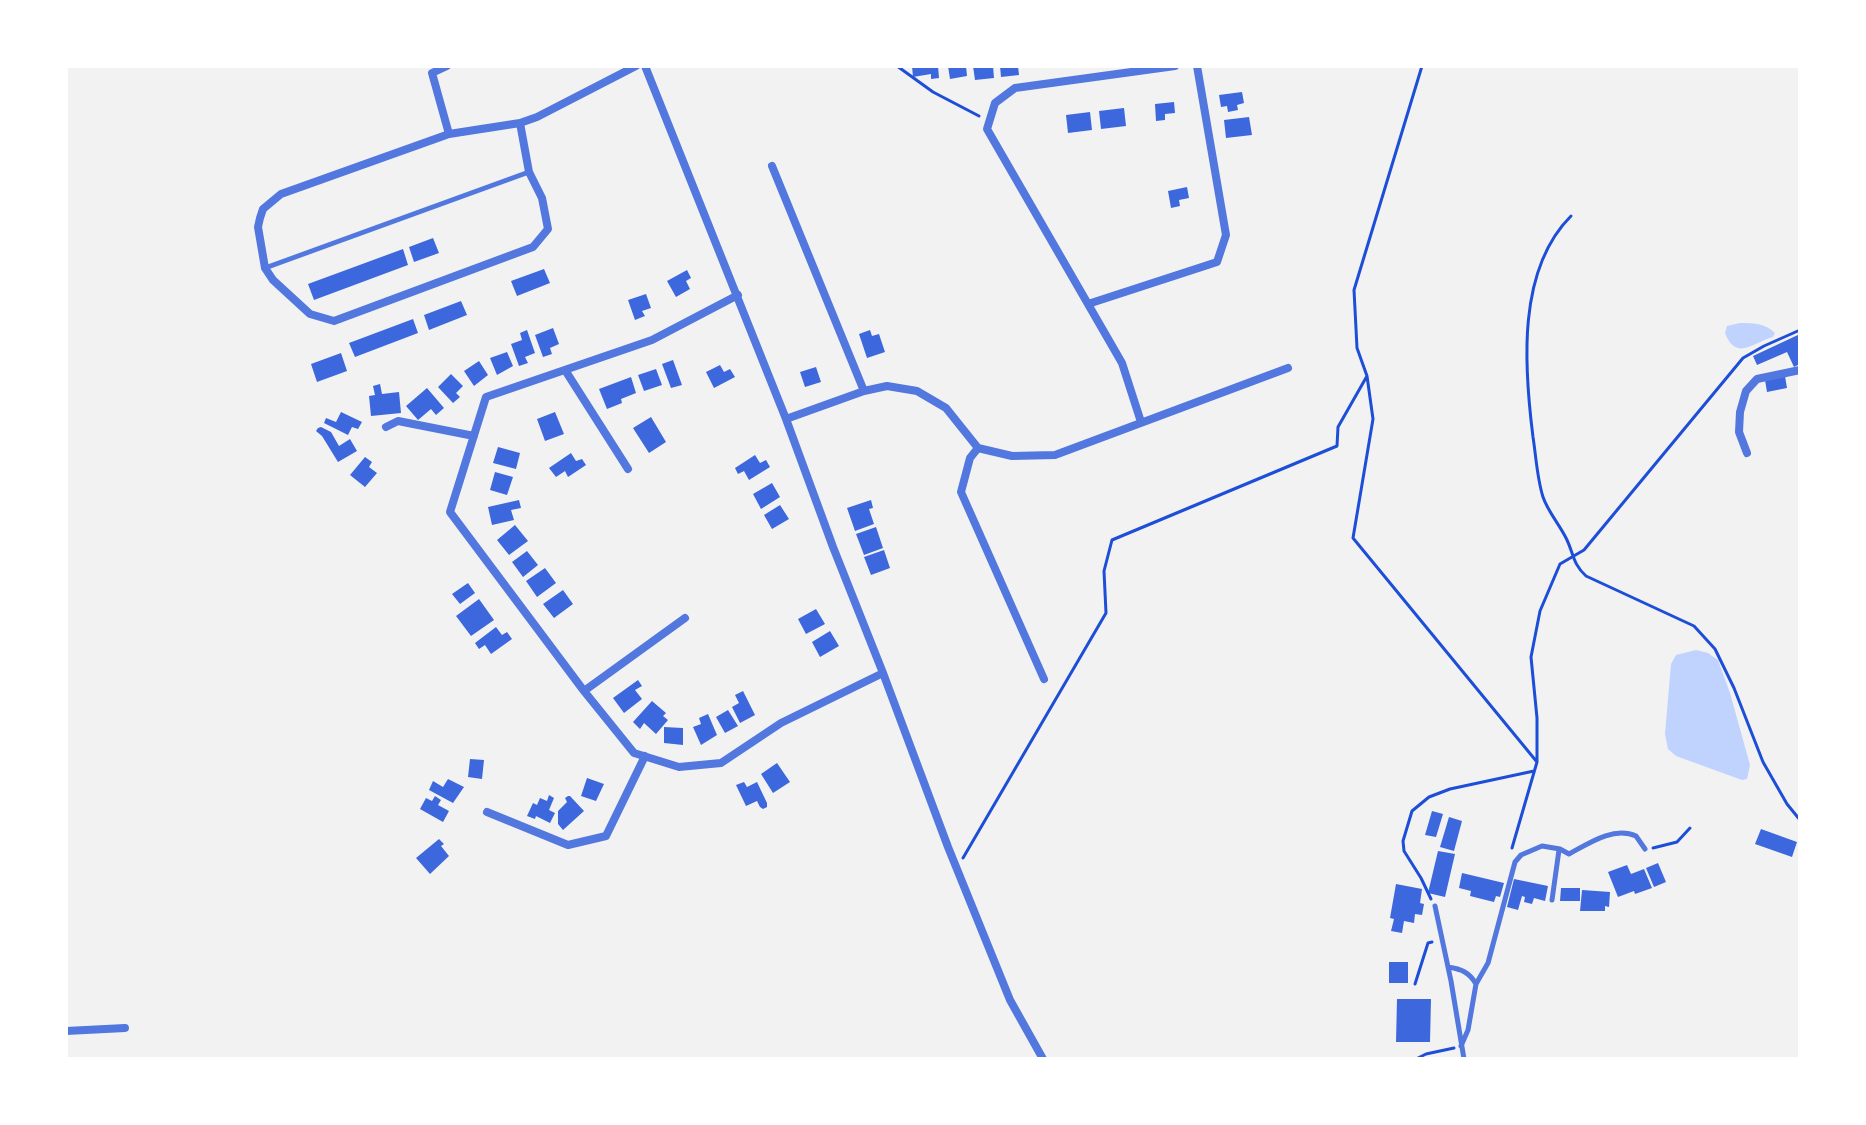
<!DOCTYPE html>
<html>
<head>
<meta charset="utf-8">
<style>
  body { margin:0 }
  #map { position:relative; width:1866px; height:1125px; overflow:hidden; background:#f2f2f2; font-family:"Playfair Display",serif }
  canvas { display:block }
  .frame { position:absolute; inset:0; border:68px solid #fff; pointer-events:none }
</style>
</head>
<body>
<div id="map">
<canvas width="1866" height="1125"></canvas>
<div class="frame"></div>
</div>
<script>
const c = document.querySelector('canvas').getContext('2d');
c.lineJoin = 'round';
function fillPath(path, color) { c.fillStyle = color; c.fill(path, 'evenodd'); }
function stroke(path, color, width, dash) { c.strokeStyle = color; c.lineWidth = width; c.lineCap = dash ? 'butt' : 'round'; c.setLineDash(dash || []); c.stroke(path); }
fillPath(new Path2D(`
  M1740 323C1753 323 1765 323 1775 333L1773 337C1754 342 1736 362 1725 333L1727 326Z
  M1696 650 1708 653 1718 660 1730 693 1750 765 1747 779 1742 780 1676 756 1668 749 1665 734 1671 664 1676 655Z`), '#bfd3fe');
fillPath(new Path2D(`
  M912 66H938L939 78 931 79V74L913 77Z
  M948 66H966L967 76 950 79Z
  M973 66H993L994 78 975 80Z
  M1000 66H1018L1019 75 1001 77Z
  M1242 92 1244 103 1237 105 1238 110 1228 112 1227 106 1221 107 1219 95Z
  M1174 102 1175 113 1165 114V120L1156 121 1155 104Z
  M1124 108 1126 126 1101 129 1099 111Z
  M1090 112 1092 130 1068 133 1066 115Z
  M1249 117 1252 135 1226 138 1224 120Z
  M1187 187 1189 198 1179 200 1180 206 1171 208 1168 191Z
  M433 238 439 253 414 262 409 247Z
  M403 249 408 265 314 300 308 284Z
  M544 269 550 283 517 296 511 281Z
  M687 270 691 278 686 281 690 289 676 297 667 281Z
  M646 294 651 308 642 311 645 316 635 320 628 300Z
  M461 301 467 315 429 330 424 315Z
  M413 319 418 333 355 357 349 343Z
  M553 328 559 344 550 348 552 354 543 357 535 335Z
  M527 330 535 353 525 357 528 363 519 366 511 344 522 340 520 333Z
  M870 330 872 336 879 334 885 352 867 358 859 334Z
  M1800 334V364L1794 367 1787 352 1757 365 1753 356Z
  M507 352 513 366 497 375 490 358Z
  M341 353 347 371 317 382 311 364Z
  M673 360 682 385 671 388 662 364Z
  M479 361 488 375 474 386 464 371Z
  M720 365 724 372 730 369 735 377 714 388 706 372Z
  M816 367 821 382 805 387 800 372Z
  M656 369 662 385 644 391 638 375Z
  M451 374 463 386 456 393 460 397 453 403 438 387Z
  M1785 376 1787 388 1767 392 1765 380Z
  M631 377 636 393 621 399 622 403 607 409 599 389Z
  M380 384 382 394 399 392 401 413 371 416 369 396 375 395 373 386Z
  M427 388 444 408 436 415 431 409 418 420 406 406Z
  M341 412 362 422 358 429 352 427 348 435 324 423 326 418 336 422Z
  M555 412 564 434 545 441 537 419Z
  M651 417 666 442 649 453 633 428Z
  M321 427 331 432 339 446 350 439 357 451 338 462 322 436 316 431 318 428Z
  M498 447 520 453 516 469 493 463Z
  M571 453 576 461 582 459 586 465 568 477 565 471 556 477 549 468Z
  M755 455 760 463 766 460 770 467 749 480 744 471 738 474 735 468Z
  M365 457 372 462 369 467 377 473 365 487 350 475Z
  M495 472 513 477 507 495 490 490Z
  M772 483 780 497 761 509 753 494Z
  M519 500 521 508 511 510 514 520 492 525 488 507Z
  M871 500 873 508 869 509 874 524 855 531 847 508Z
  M780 505 789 519 772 529 764 515Z
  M515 525 528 541 509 555 497 540Z
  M876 527 883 548 864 555 856 534Z
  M884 550 890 568 871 575 864 557Z
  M527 551 538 565 523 577 512 562Z
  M545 568 556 583 537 597 526 581Z
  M468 583 475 593 460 604 452 594Z
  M563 590 573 604 554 618 543 604Z
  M479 599 494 620 471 636 456 616Z
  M816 609 825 624 806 634 798 619Z
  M496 627 502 635 507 632 512 639 491 654 485 645 479 649 475 643Z
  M830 631 839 646 820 657 812 642Z
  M638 680 642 686 635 690 642 699 624 713 613 698Z
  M743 691 755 715 740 723 732 707 739 703 735 695Z
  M652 701 666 713 663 716 668 720 656 734 644 723 640 729 633 722Z
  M728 710 738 726 725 733 716 717Z
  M708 714 717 735 701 745 693 727 701 724 699 718Z
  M664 727 683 728V745L664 743Z
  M470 759 484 760 482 779 468 777Z
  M777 763 790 782 773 793 761 774Z
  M587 778 604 784 596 801 581 796Z
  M448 779 464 787 453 803 429 790 433 781 443 787Z
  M744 782 747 787 757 782 767 803V807L763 809 760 807 757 801 746 806 736 785Z
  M549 795 554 798 549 810 555 813 550 823 536 816 535 819 527 816 533 803 537 805 540 798 547 801Z
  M435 796 441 800 438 805 449 811 443 822 420 809 426 798 432 801Z
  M568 796H570L584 811 563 830 558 824V811L567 802 565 798Z
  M1432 811 1443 814 1436 837 1425 835Z
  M1449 817 1462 821 1454 851 1440 847Z
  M1761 829 1797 842 1792 857 1755 844Z
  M439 839 444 844 441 846 449 856 430 874 416 858Z
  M1438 851 1455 854 1445 897 1428 893Z
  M1658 863 1666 882 1654 887 1646 868Z
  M1627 865 1631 874 1644 869 1652 888 1635 894 1634 891 1618 897 1608 872Z
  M1462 873 1504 883 1500 897 1496 896 1494 902 1470 896 1471 891 1459 888Z
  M1514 879 1548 886 1545 901 1534 898 1532 904 1524 902 1525 897 1522 896 1518 910 1507 907Z
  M1396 884 1422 889 1420 903 1424 904 1422 915 1415 914 1414 923 1404 921 1402 933 1391 931 1394 919 1390 918Z
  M1561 888H1580V901H1560Z
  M1582 890 1610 892 1609 907 1605 906V911H1580Z
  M1389 962H1408V983H1389Z
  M1397 999H1431L1430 1042H1396Z`), '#3d67dc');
stroke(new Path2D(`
  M897 66 933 92 979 116
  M1571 216C1517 270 1524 366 1533 437 1536 456 1537 478 1543 497 1548 512 1560 525 1567 540 1574 555 1573 564 1586 576L1694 626 1715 649 1734 688 1763 762 1787 804 1800 820
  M1367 376 1373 419 1353 538 1537 762 1512 848
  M1537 762V718L1531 657 1540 611 1560 564 1584 550 1743 358 1764 346 1800 330
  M1653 848 1677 842 1690 828
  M963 858 1106 613 1104 571 1112 540 1337 446 1338 427 1367 376 1357 348 1354 290 1422 66
  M1431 899 1421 878 1404 851 1403 841 1412 811 1429 797 1450 789 1534 771
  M1415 984 1428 943 1432 942
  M1416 1059 1426 1054 1454 1048`), '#1d4ed8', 3);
stroke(new Path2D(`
  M265 268 529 172
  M1552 900 1559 850
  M1435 906 1451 981 1464 1059
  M1448 967C1461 969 1469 972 1476 984
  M1461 1046 1468 1030 1476 984 1488 963 1515 862 1521 855 1542 846 1560 849 1569 854C1589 843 1614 826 1636 836L1645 849`), '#5277de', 5);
stroke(new Path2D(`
  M447 66 432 73 449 134
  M645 66 786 419 833 547 883 673 948 847 1010 1000 1043 1059
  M520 123 529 172 542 198 548 229 533 247 334 321 310 314 273 280 265 268 258 227 260 218 263 209 281 194 449 134 520 123 537 117 636 66
  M772 166 864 391
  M738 295 652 340 486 397 450 512 584 691 634 753 679 767 721 763 781 723 883 673
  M1088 304 1217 262 1226 235 1197 66
  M565 370 628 469
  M786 419 864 391 887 386 917 391 946 408 978 448 1012 456 1055 455 1288 368
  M1141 422 1122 363 987 129 995 103 1015 88 1175 66
  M386 427 398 421 474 436
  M978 448 970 458 961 492 1044 679
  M1747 453 1739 432 1740 412 1746 391 1757 379 1800 370
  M584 691 685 618
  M487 812 568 845 606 836 645 756
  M66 1031 125 1028`), '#5277de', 8);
</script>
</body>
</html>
